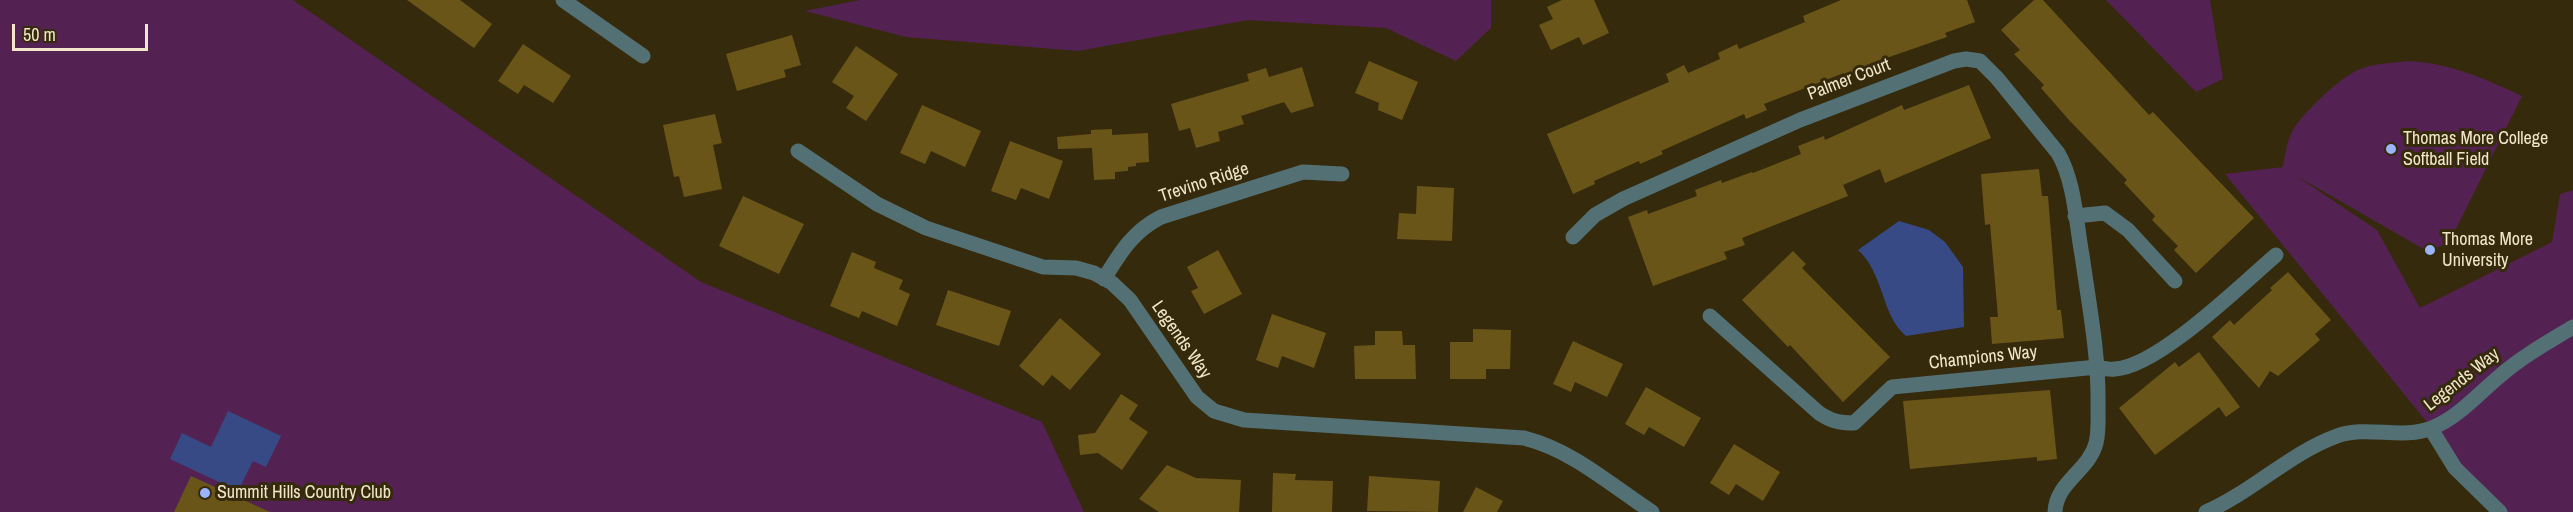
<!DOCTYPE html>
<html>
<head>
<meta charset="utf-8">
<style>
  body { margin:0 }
  #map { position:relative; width:2573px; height:512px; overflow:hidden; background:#352a0c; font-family:"Archivo Narrow",sans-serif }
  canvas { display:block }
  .scale { position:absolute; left:12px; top:24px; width:136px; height:27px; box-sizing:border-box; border:3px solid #f1e6ca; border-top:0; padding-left:8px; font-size:18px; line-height:21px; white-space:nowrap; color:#f1e6ca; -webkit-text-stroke:4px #352a0c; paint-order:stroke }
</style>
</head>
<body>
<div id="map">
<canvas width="2573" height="512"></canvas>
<div class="scale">50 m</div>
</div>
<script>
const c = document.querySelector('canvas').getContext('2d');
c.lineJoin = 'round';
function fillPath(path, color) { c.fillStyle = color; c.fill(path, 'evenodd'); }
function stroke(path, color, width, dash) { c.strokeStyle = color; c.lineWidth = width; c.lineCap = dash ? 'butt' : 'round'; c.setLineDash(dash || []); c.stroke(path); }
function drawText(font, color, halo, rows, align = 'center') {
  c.font = font + ' "Archivo Narrow",sans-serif'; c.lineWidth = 6; c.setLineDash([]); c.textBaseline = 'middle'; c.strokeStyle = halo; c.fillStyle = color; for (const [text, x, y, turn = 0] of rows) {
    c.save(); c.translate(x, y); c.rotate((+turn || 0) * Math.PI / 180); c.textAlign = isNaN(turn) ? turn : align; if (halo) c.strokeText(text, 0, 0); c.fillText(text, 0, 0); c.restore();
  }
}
fillPath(new Path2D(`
  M0 0H293L701 282 1042 422 1084 512H0Z
  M860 0H1491V28L1456 61 1386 28 1248 20 1078 51 906 37 805 11Z
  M2106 0H2210L2223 79 2196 92Z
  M2409 61C2449 63 2486 79 2522 96L2449 243 2427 251 2295 175 2377 230 2420 308 2552 242 2560 194 2573 190V512H2500L2225 174 2283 167C2285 155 2287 140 2293 130 2303 113 2339 78 2358 70 2373 63 2393 63 2409 61Z`), '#532252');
fillPath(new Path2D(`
  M1899 221 1929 230 1945 242 1963 267 1964 327 1906 336C1881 315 1884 273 1858 250Z
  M228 411 281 436 266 467 253 461 238 491 170 459 182 433 211 447Z`), '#374a85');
fillPath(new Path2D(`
  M407 0H460L492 24 474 48Z
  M1562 0H1594L1609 33 1583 45 1579 37 1551 50 1539 25 1553 19 1547 7Z
  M1841 0H1967L1975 22 1945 33 1947 37 1869 64 1871 70 1847 80 1844 73 1764 104 1767 110 1746 119 1744 114 1661 151 1663 154 1640 164 1639 161 1594 181 1595 184 1573 194 1547 134 1669 82 1666 74 1684 65 1688 73 1720 59 1718 53 1737 44 1739 49 1805 22 1803 16Z
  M2034 0H2043L2149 115 2153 112 2254 218 2196 273 2174 250 2178 246 2152 220 2155 216 2124 183 2127 180 2069 120 2041 88 2044 85 2014 54 2020 50 2001 30Z
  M792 35 801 65 784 70 786 77 737 91 726 54Z
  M523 44 571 76 553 103 524 85 518 94 498 81Z
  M856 46 898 74 866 121 846 108 854 96 832 82Z
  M1369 61 1418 82 1402 120 1378 110 1379 103 1355 93Z
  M1302 67 1314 106 1291 113 1284 102 1241 116 1244 124 1218 132 1220 141 1196 148 1190 128 1179 131 1171 104 1249 81 1247 74 1266 68 1269 77Z
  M1969 85 1991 138 1885 183 1880 169 1843 185 1848 196 1742 238 1745 245 1724 252 1727 259 1653 286 1628 217 1647 210 1648 214 1697 196 1695 190 1721 180 1722 183 1752 172 1753 173 1801 154 1798 146 1824 136 1825 140 1902 105 1904 110Z
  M922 105 981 131 965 167 931 151 925 164 900 153Z
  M715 114 722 143 713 145 722 189 684 197 679 176 674 177 663 125Z
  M1112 129V135L1148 133 1149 162 1136 163V166L1128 167V171L1115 172V179L1094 180 1092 148 1058 149 1057 137 1091 134V130Z
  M1010 141 1063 161 1049 199 1021 188 1016 200 991 191Z
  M2039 169 2042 196H2048L2057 310H2061L2064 338 1992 344 1990 317H1998L1990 224 1985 225 1981 174Z
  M1417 186 1454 188 1452 241 1397 239 1399 213 1416 214Z
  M743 196 804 224 779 274 719 246Z
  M1218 250 1242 294 1204 314 1191 291 1198 288 1187 267Z
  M1793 251 1806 264 1802 268 1890 357 1843 402 1790 345 1788 347 1742 300Z
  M852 252 876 262 874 268 903 280 899 289 910 294 897 326 862 311 859 318 830 306Z
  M2288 272 2331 320 2315 334 2320 340 2278 376 2270 371 2259 388 2212 337 2230 320 2234 325 2272 290 2270 288Z
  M948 290 1011 311 999 346 936 325Z
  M1272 314 1326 333 1314 368 1282 356 1278 368 1256 360Z
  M1060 318 1101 354 1070 390 1052 375 1043 386 1019 366Z
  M1473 329 1511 330 1510 369H1486V379H1450V342H1473Z
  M1375 331H1402L1403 345H1415L1416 379H1355L1354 346 1375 345Z
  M1573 341 1623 364 1607 397 1575 382 1571 392 1553 384Z
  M2199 352 2240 407 2226 417 2219 407 2155 455 2119 408 2175 362 2179 367Z
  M1646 387 1701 418 1684 447 1649 427 1644 435 1625 424Z
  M2050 390 2057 459 2037 461V457L1910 469 1903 401Z
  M1121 394 1138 405 1129 419 1148 432 1122 470 1098 453 1080 455 1078 435 1095 433Z
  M1734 444 1780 472 1763 501 1736 484 1729 495 1710 483Z
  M1167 465 1196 478 1241 480 1239 512H1159L1139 499Z
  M1273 473 1296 474 1295 480 1333 481 1332 512H1272Z
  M191 476 270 512H174Z
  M1369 476 1440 481 1438 512 1367 511Z
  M1476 487 1503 501 1497 512H1463Z`), '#6a5519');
stroke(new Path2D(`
  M563 0 643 56
  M798 151 877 204 926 228 1043 267 1076 268 1094 273 1112 283 1130 300 1197 397 1214 411 1244 420 1524 438C1574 451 1609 484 1652 512
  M2075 216 2105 213 2128 230 2175 281
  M1573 237 1595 215 1623 199 1800 120 1954 61 1966 59 1980 61 1997 78 2058 153C2075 182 2076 223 2082 255 2089 305 2099 355 2098 406 2098 418 2099 431 2096 443 2089 471 2056 482 2055 512
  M1104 279C1120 253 1133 231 1161 217L1303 172 1342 174
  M1710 316 1819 413C1831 421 1839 423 1854 423L1892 387 2097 367C2102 368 2109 370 2115 369 2158 367 2242 284 2276 255
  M2431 429 2455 468 2500 512
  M2206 512C2252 492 2290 453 2337 436 2367 425 2402 440 2432 428 2459 417 2479 393 2501 375 2523 356 2548 342 2573 327`), '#537175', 15);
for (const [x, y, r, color] of [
  [2391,149,6,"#9ab5fd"],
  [2430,250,6,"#9ab5fd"],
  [205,493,6,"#9ab5fd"]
]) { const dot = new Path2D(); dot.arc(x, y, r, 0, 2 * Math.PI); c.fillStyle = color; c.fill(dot); stroke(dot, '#352a0c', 2); }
drawText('18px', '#f1e6ca', '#352a0c', [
  ["Palmer Court",1849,80,-21],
  ["Trevino Ridge",1204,183,-18],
  ["Legends Way",1181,340,55],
  ["Champions Way",1983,358,-6],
  ["Legends Way",2462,380,-38]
]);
drawText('18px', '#f1e6ca', '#352a0c', [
  ["Thomas More College",2403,139],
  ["Softball Field",2403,160],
  ["Thomas More",2442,240],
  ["University",2442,261],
  ["Summit Hills Country Club",217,493]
], 'left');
</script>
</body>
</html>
